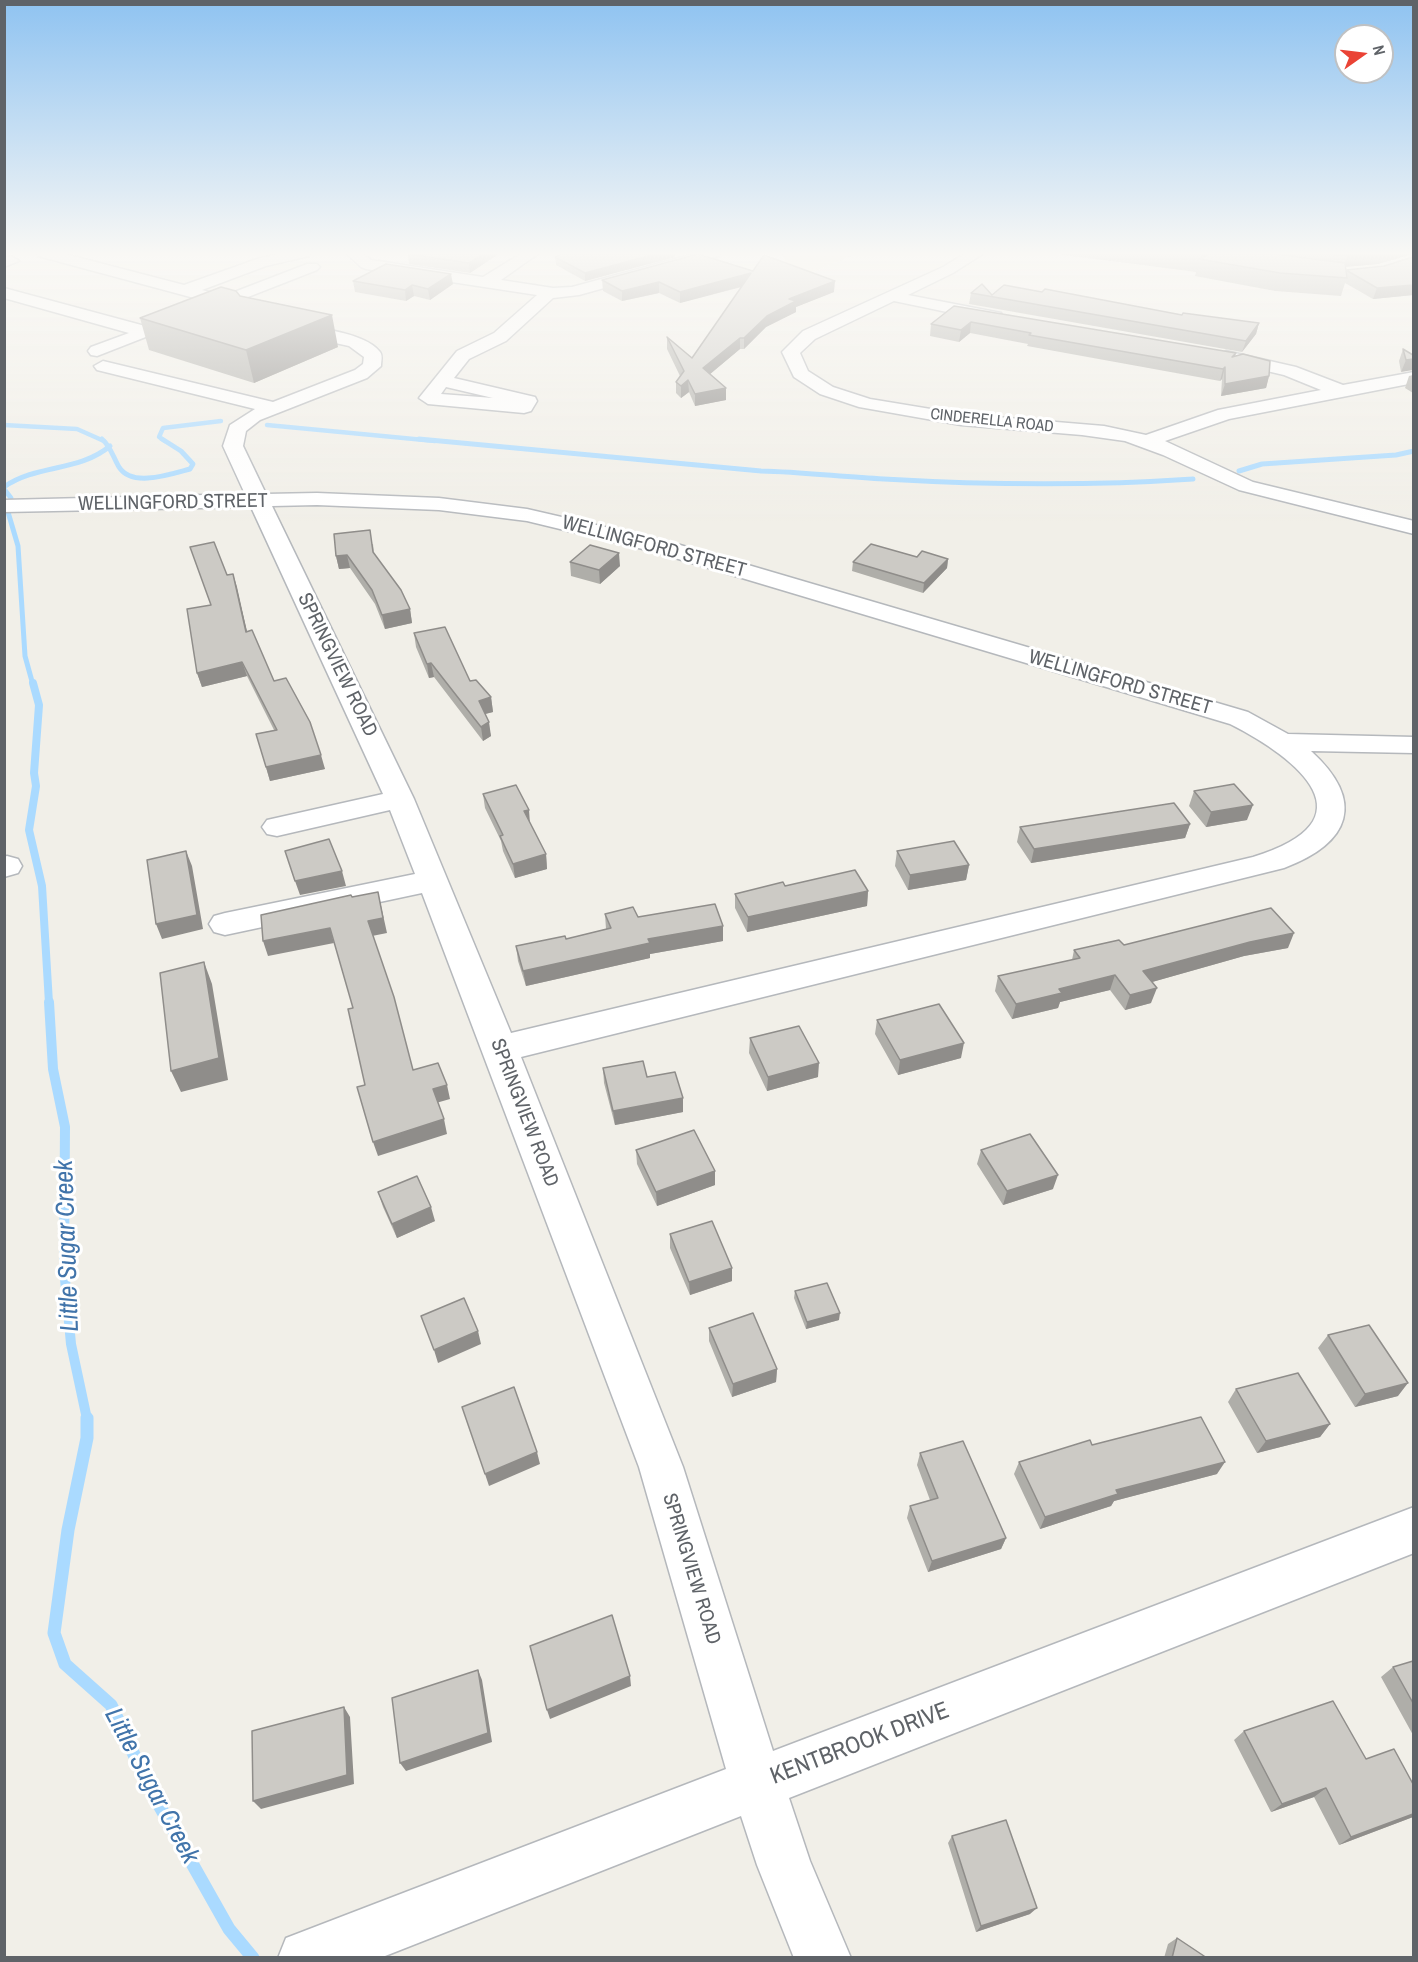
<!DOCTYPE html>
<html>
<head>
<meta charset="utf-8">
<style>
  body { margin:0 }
  #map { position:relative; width:1418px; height:1962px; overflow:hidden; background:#f1efe8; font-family:"Archivo Narrow",sans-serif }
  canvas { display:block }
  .frame { position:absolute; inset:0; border:6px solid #5f6368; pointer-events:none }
  .north { position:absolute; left:1334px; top:24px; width:60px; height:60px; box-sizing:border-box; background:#fff; border:2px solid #bfc1c3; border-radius:50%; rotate:76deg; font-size:16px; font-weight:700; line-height:24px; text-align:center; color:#5f6368 }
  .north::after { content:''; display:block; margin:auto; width:21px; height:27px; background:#ea4335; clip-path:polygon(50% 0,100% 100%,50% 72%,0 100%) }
</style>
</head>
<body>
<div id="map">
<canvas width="1418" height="1962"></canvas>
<div class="frame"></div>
<div class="north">N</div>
</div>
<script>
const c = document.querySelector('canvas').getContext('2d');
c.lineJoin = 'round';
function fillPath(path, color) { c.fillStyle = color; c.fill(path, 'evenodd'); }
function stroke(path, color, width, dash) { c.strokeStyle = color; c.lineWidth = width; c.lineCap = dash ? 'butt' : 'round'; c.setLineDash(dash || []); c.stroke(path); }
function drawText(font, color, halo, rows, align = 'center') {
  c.font = font + ' "Archivo Narrow",sans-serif'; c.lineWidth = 6; c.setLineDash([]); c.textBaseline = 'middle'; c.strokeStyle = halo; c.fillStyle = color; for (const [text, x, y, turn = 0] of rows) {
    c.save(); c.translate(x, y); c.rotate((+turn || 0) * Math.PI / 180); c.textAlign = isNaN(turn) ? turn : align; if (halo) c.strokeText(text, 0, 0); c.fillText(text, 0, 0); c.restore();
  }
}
fillPath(new Path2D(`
  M782 253H858L791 281Z`), '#fef7e0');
stroke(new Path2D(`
  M4 425 77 429 104 441
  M267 425 435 441
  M165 441 159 437 163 428 221 421`), '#aadaff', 4.5);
stroke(new Path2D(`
  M102 439C111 447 113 457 119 467 132 488 171 474 190 469L193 464 181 451 162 439
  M419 439 761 471C802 472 843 477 884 479 987 485 1090 486 1193 479
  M1239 471 1262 464 1396 455 1414 451
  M4 487C37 464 79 472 110 446
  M4 489 11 498
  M8 512 18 546 25 656 33 685`), '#aadaff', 5);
stroke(new Path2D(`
  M33 683 39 705 34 773 36 786 29 830 42 886 49 1003`), '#aadaff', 8);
stroke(new Path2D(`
  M49 1002 53 1069 65 1127 64 1268 71 1344 87 1419`), '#aadaff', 10);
stroke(new Path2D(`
  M87 1418V1438L68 1530 54 1633 65 1664 111 1705 150 1789 229 1929 253 1958`), '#aadaff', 13);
const minor = new Path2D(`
  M36 253H61L184 285 257 259 282 253H311L309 256 266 266 202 290 224 296 307 264H317L320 267 317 270 97 356 91 355 88 351 91 347 129 333 4 298V288L145 326 209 302 38 256Z
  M346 253H362L371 260 483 277 522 253H539L501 280 553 288 572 287 697 253H721L719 256 579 295 553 298 506 341 469 359 454 378 535 397 537 401 531 411 524 413 428 404 419 398 457 351 494 333 537 295 366 269 361 267ZM446 387 493 398 441 394Z
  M966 253H984L953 273 908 295 1001 313 1003 317 1001 321 995 322 894 301 815 339 800 353 808 371 833 387 870 399 961 414 1104 426 1146 435 1218 410 1321 390 1284 375 1220 360 1217 356 1226 351 1296 367 1343 385 1414 372V383L1229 419 1165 441 1253 482 1414 521V534L1239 490 1163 455 1125 441 1082 435 961 425 859 407 820 394 794 377 782 352 803 331 943 267Z
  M11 256 19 261 4 267V258Z
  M291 323C314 328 365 332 380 352 383 356 381 361 381 366L367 378 260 420 246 431 243 446 266 494 317 493 439 498 527 509 670 542 1248 712 1288 734 1414 737V753L1311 751C1366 801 1351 843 1284 868L521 1057 683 1467 773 1751 1414 1507V1553L789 1798 810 1861 851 1958H794L757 1865 741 1816 380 1958H278L286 1938 726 1769 639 1467 422 893 225 935 214 932 209 924 214 916 225 913 415 874 390 810 277 836 267 834 262 827 267 820 383 794 251 507 4 512V500L245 494 223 446 230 425 255 409 97 370 94 366 103 361 273 402 355 370 363 364 364 357 349 346 285 332 283 328 285 324ZM317 505 439 510 527 521 655 552 1230 724C1299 759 1374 820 1253 857L511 1033 414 799 272 506Z
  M7 856 18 859 22 866 18 873 4 877V857Z`);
stroke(minor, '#b5b8bc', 3);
fillPath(minor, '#fff');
fillPath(new Path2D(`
  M409 253H497V255L470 273 409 264 408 254Z
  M564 253H675V257L585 281 556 265 555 257Z
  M1056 253H1413L1378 264 1345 267 1346 270 1384 266 1413 257V295L1373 299 1345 283 1341 296 1275 291 1195 276 1196 272 1057 254Z
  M753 271 834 292 796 307V312L766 327 744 349H740L710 374 726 388V400L695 406 689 392 681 398 676 393V382L680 376 667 349V337L692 358 742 287 680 303 659 293 622 301 603 291 602 280Z
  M353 281 453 284 430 300 414 296 406 301 355 292Z
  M1042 292 1182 315 1259 323 1256 334 1242 352 969 304 971 293 992 295Z
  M240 296 338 347 254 383 149 350 140 318Z
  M954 306 1236 353 1235 357 1269 376 1266 388 1221 396 1222 379 1220 381 1027 346 1028 344 970 333 959 342 930 336 931 324Z
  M1403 349 1413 355 1401 372 1399 361Z
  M1413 375V393L1405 388 1409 376Z
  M373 544 374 554 410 609 412 623 385 629 375 604 350 568 339 569 336 556Z
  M190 547 227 575 233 574 247 631 274 681 325 769 270 781 256 734 274 730 247 676 202 687 197 673 211 605Z
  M917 557 948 559 947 568 923 593 852 571 853 562Z
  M570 562 620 566 600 584 571 576Z
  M414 633 470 681 491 697 493 712 485 714 491 736 483 741 434 677 429 678 416 647Z
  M1194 791 1247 820 1206 827 1189 806Z
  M483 794 530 824 546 854 547 869 515 878 503 851 501 841 485 808Z
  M1190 824 1185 838 1031 863 1017 842 1020 827Z
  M897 851 969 865 966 880 908 890 895 866Z
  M785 886 868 891 867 906 747 932 735 908V894Z
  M605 914 723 926V941L650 954V958L526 986 518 961 516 946 566 939 606 929Z
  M1124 945 1288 948 1244 956 1152 982 1151 1003 1125 1010 1110 990 1060 1002 1058 1008 1012 1019 995 991 998 976 1072 960 1074 950Z
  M877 1020 961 1058 898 1075 875 1034Z
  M750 1038 818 1077 767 1091 749 1053Z
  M603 1068 647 1077 683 1098V1112L615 1125 604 1083Z
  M636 1150 715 1171V1185L657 1206 637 1164Z
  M981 1150 1053 1189 1003 1205 977 1164Z
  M378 1192 435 1221 397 1238 383 1207Z
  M670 1234 732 1281 690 1295 670 1248Z
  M795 1291 839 1320 806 1329 794 1298Z
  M709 1328 777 1369 776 1382 732 1397 709 1341Z
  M1328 1335 1398 1396 1355 1407 1318 1348Z
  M1236 1389 1330 1424 1320 1437 1257 1453 1228 1402Z
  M1092 1445 1217 1474 1114 1501 1111 1506 1040 1529 1014 1474 1019 1462Z
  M920 1453 1006 1538 1001 1549 928 1572 907 1518 910 1506 930 1500 917 1465Z
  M1413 1661V1735L1381 1677 1393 1667Z
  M1244 1731 1366 1759 1413 1784V1817L1339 1845 1314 1797 1271 1812 1234 1740Z
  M952 1836 1030 1914 976 1932 948 1843Z
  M1177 1938 1207 1958H1164L1168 1944Z`), '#afaea9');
fillPath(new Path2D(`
  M484 253H497V255L470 273 469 263Z
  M659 253H675V257L585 281V273Z
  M1381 253 1413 254 1378 264 1343 267 1347 256Z
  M751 273V284L680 303V292Z
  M451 274 453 284 430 300 428 289Z
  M835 281 834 292 796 307V312L766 327 744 349V338L767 316 789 299Z
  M659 282V293L622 301V291Z
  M1413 284V295L1373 299 1377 288Z
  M412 285 414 296 406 301 405 290Z
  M332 315 338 347 254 383 246 350Z
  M971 322 970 333 959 342 961 330Z
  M1259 323 1256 334 1242 352 1246 341Z
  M740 338V349L703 380V368Z
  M1413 359V370L1401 372 1406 360Z
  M1225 367 1222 379 1220 381 1223 369Z
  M1269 376 1266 388 1221 396 1225 384Z
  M688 380 689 392 681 398V386Z
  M726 388V400L695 406V394Z
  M619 553 620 566 600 584 599 570Z
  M347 555 350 568 339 569 336 556Z
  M948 559 947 568 923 593 924 583Z
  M233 574 237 587 250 645 246 632Z
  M410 609 412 623 385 629 382 615Z
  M242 662 247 676 202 687 197 673Z
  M431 663 434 677 429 678 427 664Z
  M491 697 493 712 481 715 479 701Z
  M489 722 491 736 483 741 481 727Z
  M321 755 325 769 270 781 266 767Z
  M1253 805 1247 820 1206 827 1211 812Z
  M529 810 530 824 524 811Z
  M1190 824 1185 838 1031 863 1034 849Z
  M186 851 192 866 203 929 162 939 156 924Z
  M546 854 547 869 515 878 513 864Z
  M969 865 966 880 908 890 910 875Z
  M342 871 346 886 300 895 295 881Z
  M868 891 867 906 747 932 748 917Z
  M378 892 387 933 372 936 368 921Z
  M723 926V941L650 954V958L526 986 523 971 648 939Z
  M330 928 334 943 268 956 263 941Z
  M1294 933 1288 948 1244 956 1138 986 1143 971 1250 942Z
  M204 962 212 984 228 1080 181 1092 171 1071Z
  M1115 975 1110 990 1060 1002 1058 1008 1012 1019 1016 1004 1059 989Z
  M1157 988 1151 1003 1125 1010 1130 995Z
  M964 1043 961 1058 898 1075 900 1060Z
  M819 1063 818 1077 767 1091 768 1077Z
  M447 1085 450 1099 436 1103 433 1089Z
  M683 1098V1112L615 1125 613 1111Z
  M444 1119 447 1134 378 1156 373 1142Z
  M715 1171V1185L657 1206 656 1192Z
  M1058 1175 1053 1189 1003 1205 1007 1191Z
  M431 1207 435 1221 397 1238 392 1224Z
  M732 1268V1281L690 1295 689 1282Z
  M840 1313 839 1320 806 1329 807 1322Z
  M478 1331 481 1344 438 1363 434 1350Z
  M777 1369 776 1382 732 1397 733 1384Z
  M1408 1383 1398 1396 1355 1407 1365 1394Z
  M1330 1424 1320 1437 1257 1453 1266 1441Z
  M537 1452 540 1464 489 1486 485 1474Z
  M1225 1462 1217 1474 1114 1501 1111 1506 1040 1529 1045 1517 1116 1490Z
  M1006 1538 1001 1549 928 1572 932 1561Z
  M478 1670 482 1680 492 1742 406 1771 400 1763Z
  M630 1676 631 1686 550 1719 547 1710Z
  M344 1707 350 1717 354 1784 261 1809 253 1801Z
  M1326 1788 1314 1797 1271 1812 1282 1804Z
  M1413 1814V1817L1339 1845 1351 1837Z
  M1037 1908 1030 1914 976 1932 981 1926Z`), '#8f8d8a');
const building = new Path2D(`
  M409 253H484L469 263 408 254Z
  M564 253H659L585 273 555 257Z
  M1188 253H1267L1345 263 1347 278 1280 273 1199 259 1207 255Z
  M1323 253H1381L1347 256Z
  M698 254 753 271 764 255 835 281 789 299 796 301 767 316 744 338H740L703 368 726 388 695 394 688 380 681 386 676 382 684 371 667 337 692 358 751 273 680 292 659 282 622 291 602 280Z
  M1413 257V285L1377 288 1346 270 1384 266Z
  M386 264 451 274 428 289 412 285 405 290 353 281Z
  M982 284 992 295 1004 285 1042 292 1045 289 1182 315 1183 313 1259 323 1246 341 971 293Z
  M221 287 236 291 240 296 332 315 246 350 140 318Z
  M954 306 1236 353 1232 357 1243 354 1270 361 1269 376 1225 384V367L1223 369 1029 335 1031 333 971 322 961 330 931 324Z
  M1403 349 1413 355V359L1406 360Z
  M370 530 373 552 401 590 410 609 382 615 372 590 347 555 336 556 334 534Z
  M214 542 227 575 233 574 246 632 252 630 274 681 286 678 310 722 321 755 266 767 256 734 277 730 242 662 197 673 187 609 211 605 190 547Z
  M871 544 917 557 922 551 948 559 924 583 853 562Z
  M590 545 619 553 599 570 570 562Z
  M445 627 470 681 476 680 491 697 479 701 489 722 481 727 431 663 427 664 414 633Z
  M1234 784 1253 805 1211 812 1194 791Z
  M516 785 529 810 524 811 546 854 513 864 500 836 503 835 483 794Z
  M1174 803 1190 824 1034 849 1020 827Z
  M329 839 342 871 295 881 285 851Z
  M954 841 969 865 910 875 897 851Z
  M186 851 197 915 156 924 147 860Z
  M855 870 868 891 748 917 735 894 783 882 785 886Z
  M378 892 383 918 368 921 394 997 413 1070 438 1063 447 1085 433 1089 444 1119 373 1142 357 1087 365 1085 348 1009 353 1008 330 928 263 941 261 915 351 895 352 897Z
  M715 904 723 926 648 939 650 943 523 971 516 946 565 936 566 939 611 928 605 914 633 907 638 917Z
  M1271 908 1294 933 1250 942 1143 971 1157 988 1130 995 1115 975 1059 989 1062 993 1016 1004 998 976 1080 958 1074 950 1119 940 1124 945Z
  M204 962 219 1058 171 1071 160 973Z
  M939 1004 964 1043 900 1060 877 1020Z
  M799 1026 819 1063 768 1077 750 1038Z
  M643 1061 647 1077 675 1072 683 1098 613 1111 603 1068Z
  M694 1130 715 1171 656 1192 636 1150Z
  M1030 1134 1058 1175 1007 1191 981 1150Z
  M417 1176 431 1207 392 1224 378 1192Z
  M712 1221 732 1268 689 1282 670 1234Z
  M827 1283 840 1313 807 1322 795 1291Z
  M464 1298 478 1331 434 1350 421 1316Z
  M753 1313 777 1369 733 1384 709 1328Z
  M1369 1325 1408 1383 1365 1394 1328 1335Z
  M1298 1373 1330 1424 1266 1441 1236 1389Z
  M514 1387 537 1452 485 1474 462 1407Z
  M1201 1417 1225 1462 1116 1490 1118 1494 1045 1517 1019 1462 1090 1440 1092 1445Z
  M963 1441 1006 1538 932 1561 910 1506 938 1498 920 1453Z
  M612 1615 630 1676 547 1710 530 1646Z
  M1413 1661V1703L1393 1667Z
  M478 1670 488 1733 400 1763 392 1698Z
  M1333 1701 1366 1759 1394 1749 1413 1784V1814L1351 1837 1326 1788 1282 1804 1244 1731Z
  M344 1707 347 1775 253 1801 252 1731Z
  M1006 1820 1037 1908 981 1926 952 1836Z
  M1177 1938 1207 1958H1172Z`);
fillPath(building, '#cccac5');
stroke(building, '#8f8d8a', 1.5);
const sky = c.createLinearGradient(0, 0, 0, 528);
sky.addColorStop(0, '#8fc3f1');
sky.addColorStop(0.48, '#f9f8f5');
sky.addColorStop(1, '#f9f8f500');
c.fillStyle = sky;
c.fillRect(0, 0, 1418, 528);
drawText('16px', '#5f6368', '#fff', [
  ["CINDERELLA ROAD",992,421,6]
]);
drawText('20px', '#5f6368', '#fff', [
  ["WELLINGFORD STREET",173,503,-1],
  ["WELLINGFORD STREET",654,547,15],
  ["SPRINGVIEW ROAD",337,665,64],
  ["WELLINGFORD STREET",1120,683,16],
  ["SPRINGVIEW ROAD",524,1113,69],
  ["SPRINGVIEW ROAD",691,1569,73]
]);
drawText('24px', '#5f6368', '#fff', [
  ["KENTBROOK DRIVE",860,1744,-21]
]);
drawText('italic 26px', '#4174aa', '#fff', [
  ["Little Sugar Creek",68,1246,-92],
  ["Little Sugar Creek",151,1786,62]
]);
</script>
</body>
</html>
